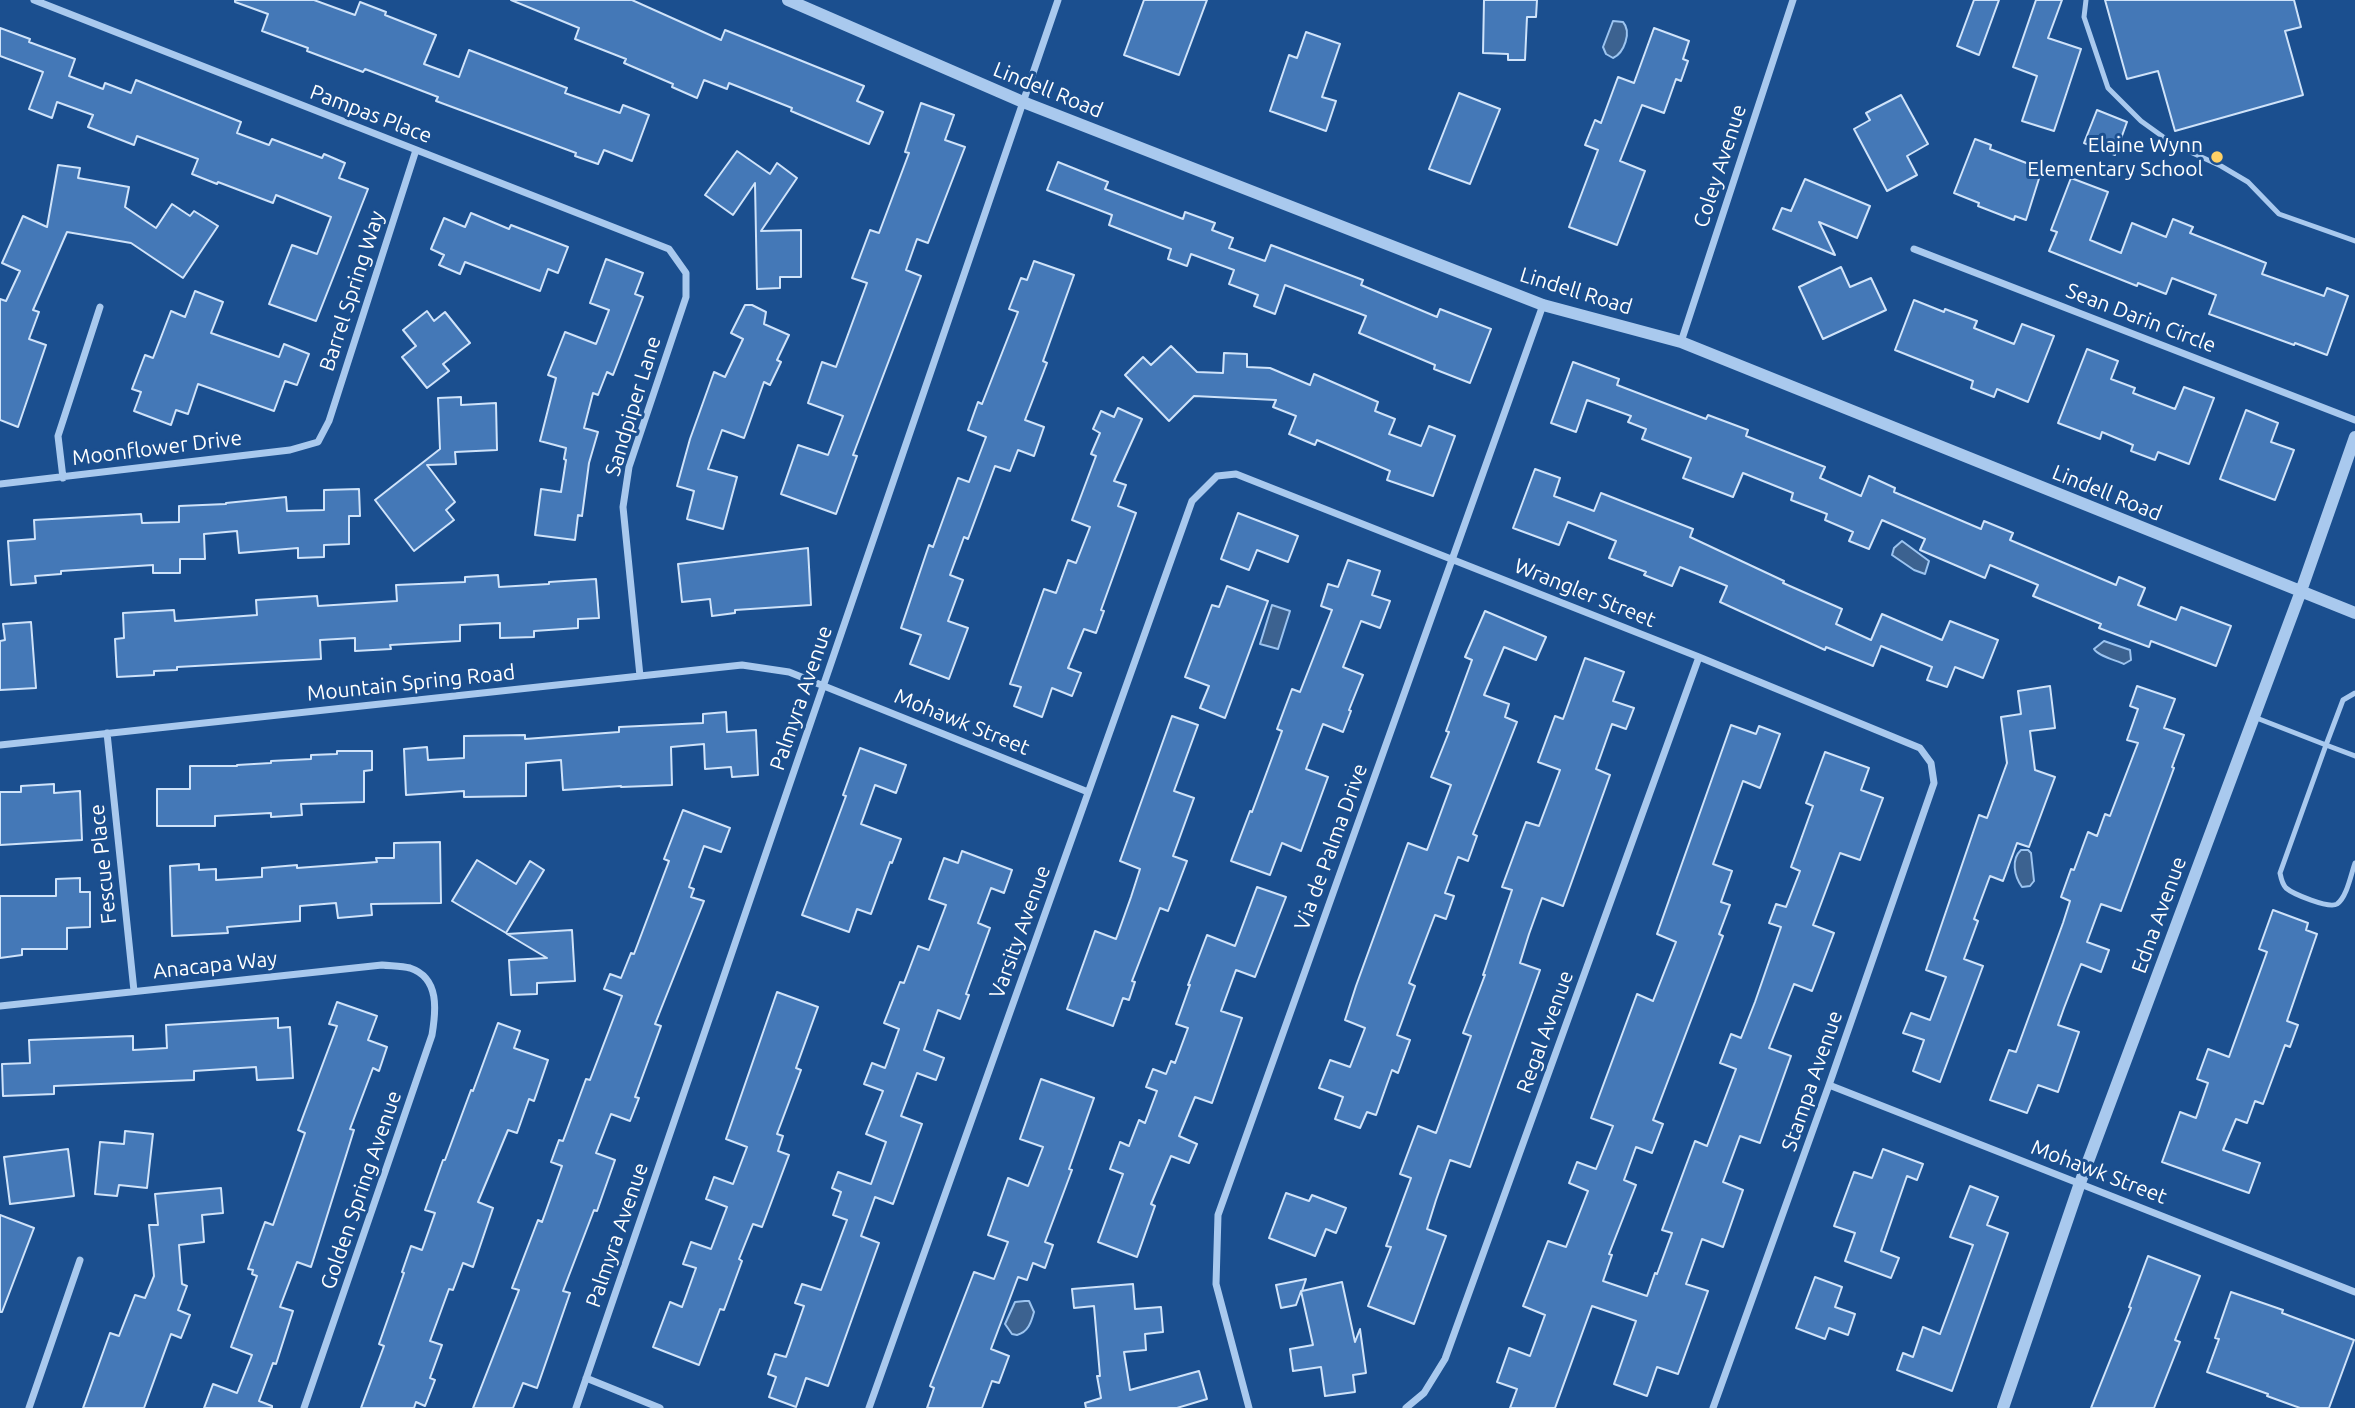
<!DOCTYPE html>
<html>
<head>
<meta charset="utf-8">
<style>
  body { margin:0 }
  canvas { display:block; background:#1b4f8f }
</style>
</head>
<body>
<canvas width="2355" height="1408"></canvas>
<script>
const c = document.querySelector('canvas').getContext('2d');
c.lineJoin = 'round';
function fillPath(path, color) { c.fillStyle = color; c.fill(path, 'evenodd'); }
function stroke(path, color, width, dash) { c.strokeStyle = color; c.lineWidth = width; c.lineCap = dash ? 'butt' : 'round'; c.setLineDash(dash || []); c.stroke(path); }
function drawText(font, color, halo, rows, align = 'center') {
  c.font = font + ' Ubuntu,sans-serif'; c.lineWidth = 6; c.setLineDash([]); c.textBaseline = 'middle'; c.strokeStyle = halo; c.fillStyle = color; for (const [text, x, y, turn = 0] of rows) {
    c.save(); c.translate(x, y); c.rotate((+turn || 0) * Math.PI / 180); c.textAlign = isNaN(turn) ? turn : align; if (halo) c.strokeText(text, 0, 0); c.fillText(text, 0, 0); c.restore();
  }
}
const water = new Path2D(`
  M1613 21 1623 22C1632 32 1624 53 1613 58L1606 54 1603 47Z
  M1902 541 1929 561 1925 574 1914 570 1892 555 1894 548Z
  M1272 605 1290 611 1278 649 1260 644Z
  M2104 641 2130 650 2131 660 2124 664C2115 660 2098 656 2094 649Z
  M2021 850H2028L2031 853 2034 881 2030 886 2022 887C2014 876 2011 859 2021 850Z
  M1025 1301H1029L1034 1312C1031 1323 1028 1332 1017 1335L1012 1334 1005 1324 1015 1302Z`);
fillPath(water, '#3c6290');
stroke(water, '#9cc4f0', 2);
const building = new Path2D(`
  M235 0H314L355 15 360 2 386 12 385 15 436 35 424 64 459 77 469 50 567 88 565 93 620 113 623 105 649 115 632 161 604 150 598 164 575 156 576 153 436 101 438 97 365 69 363 72 307 51 308 48 262 31 268 14 235 2Z
  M511 0H632L721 40 725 30 864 86 857 101 883 112 869 144 791 111 792 108 729 83 727 89 704 80 697 98 672 87 673 84 624 63 626 59 575 39 579 28Z
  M1144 0H1207L1179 75 1124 55Z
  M1484 0H1537L1536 17H1527L1525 60H1508V54L1483 53Z
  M1974 0H1999L1979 55 1957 46Z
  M2036 0H2062L2048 38 2081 49 2054 131 2022 121 2037 76 2013 67Z
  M2105 0H2294L2301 27 2285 31 2303 95 2175 131 2158 71 2127 79Z
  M0 28 30 39 29 42 75 59 69 76 103 89 105 83 131 93 136 80 241 122 237 133 269 145 272 139 322 158 324 154 345 163 339 178 368 189 316 321 269 304 292 245 317 254 331 217 276 195 273 203 218 182 217 184 192 174 198 159 137 136 134 145 88 127 93 115 57 102 52 118 29 109 43 72 0 56Z
  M1654 28 1689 41 1683 59 1688 61 1681 81 1676 79 1664 113 1642 105 1620 161 1645 171 1617 245 1569 227 1598 150 1585 145 1595 120 1601 123 1618 77 1634 83Z
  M1306 32 1340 44 1322 97 1336 101 1326 131 1270 111 1289 55 1297 58Z
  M1459 93 1500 109 1470 184 1429 169Z
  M1901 95 1928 144 1907 156 1917 175 1887 191 1854 129 1870 120 1866 113Z
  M921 103 954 115 945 140 965 147 928 243 917 239 906 270 921 276 853 455 857 456 836 514 781 494 798 445 828 455 843 416 808 403 822 362 836 367 867 283 852 278 870 230 879 233 909 153 905 152Z
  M2097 110 2127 122 2115 155 2084 143Z
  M1975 139 1991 145 1990 149 2042 169 2026 220 2015 216 2014 220 1978 206 1979 203 1954 193Z
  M737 151 770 174 777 163 797 178 761 231 801 230V277H780V288L757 289 755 183 733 215 705 195Z
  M1058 162 1108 182 1105 189 1183 219 1185 212 1215 223 1212 230 1233 238 1229 248 1265 261 1271 245 1363 280 1361 285 1437 317 1440 309 1491 329 1470 383 1434 369 1435 365 1359 333 1366 316 1285 285 1275 314 1254 306 1258 295 1229 284 1234 270 1191 254 1187 266 1168 259 1171 249 1109 225 1112 215 1047 190Z
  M58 165 80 168 78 178 129 187 125 207 156 228 172 204 190 216 194 211 218 226 183 278 131 243 67 232 33 310 39 312 29 339 46 345 18 427 0 420V299L6 301 20 271 2 263 23 216 47 227Z
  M2071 178 2108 192 2090 240 2121 253 2132 223 2166 237 2173 219 2193 227 2190 233 2266 263 2262 274 2324 296 2327 288 2348 296 2327 355 2295 343 2294 345 2209 314 2216 295 2172 278 2166 294 2138 283 2137 286 2049 251 2057 232 2051 230Z
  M1805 179 1870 206 1857 238 1819 222 1835 255 1773 229 1782 208 1791 211Z
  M471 213 509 229 511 225 568 247 558 273 548 269 540 291 465 262 460 274 439 265 444 255 431 249 444 218 465 227Z
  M606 259 643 273 635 294 643 297 613 375 607 372 598 395 593 393 584 428 598 432 589 463 582 516 578 515 575 540 535 535 541 489 561 492 566 460 564 459 566 448 540 441 556 378 548 375 565 332 596 344 609 310 590 303Z
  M1034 261 1074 275 1043 361 1047 363 1025 420 1044 427 1034 456 1018 450 1010 471 995 466 968 539 964 537 950 575 963 580 948 621 968 628 949 679 910 664 921 635 901 628 929 545 933 547 958 478 969 482 986 437 968 430 978 402 982 404 1018 312 1009 309 1021 278 1027 280Z
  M1841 267 1850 287 1871 278 1886 310 1823 339 1799 287Z
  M195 291 223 302 211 333 279 357 284 344 309 354 297 385 285 381 274 411 198 384 188 414 176 410 171 425 134 411 141 392 132 389 145 355 153 358 171 311 185 317Z
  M1914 300 1944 312 1945 309 1977 321 1974 328 2014 344 2022 324 2054 336 2028 402 1997 389 1994 397 1971 388 1973 381 1895 350Z
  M745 305H752L766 312 764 324 789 335 777 360 781 362 770 385 764 382 744 438 722 430 708 469 737 477 723 529 687 519 694 491 677 486 690 439 714 372 725 377 743 339 731 333Z
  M427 311 434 321 445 312 470 343 443 364 449 371 427 388 402 357 416 346 403 330Z
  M1171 346 1197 372 1223 373 1224 353 1247 354V367L1270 368 1310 385 1314 374 1378 402 1375 411 1395 419 1389 434 1421 446 1429 426 1455 436 1433 496 1387 480 1390 471 1317 440 1315 445 1289 434 1296 416 1273 407 1276 400 1194 396 1169 421 1125 375 1143 357 1151 365Z
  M2087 349 2118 361 2111 379 2135 388 2133 393 2175 409 2184 387 2214 398 2189 464 2158 452 2155 460 2131 451 2133 445 2102 432 2100 439 2058 423Z
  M1573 362 1619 379 1617 385 1706 419 1708 415 1748 430 1746 436 1825 467 1820 478 1861 496 1869 476 1895 488 1894 492 1981 529 1984 521 2013 533 2010 540 2116 585 2119 577 2145 588 2138 605 2176 620 2181 607 2231 626 2216 666 2151 641 2149 647 2099 628 2101 624 2033 596 2038 585 1990 565 1985 578 1920 550 1925 539 1882 520 1869 549 1849 541 1853 532 1825 520 1827 514 1791 500 1793 493 1743 473 1733 497 1683 478 1691 458 1642 439 1646 429 1628 422 1631 416 1587 400 1576 432 1551 423Z
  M461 397V405L496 403 497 450 455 452 456 464 427 465 455 502 446 510 454 520 414 551 375 500 440 449 438 398Z
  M1118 408 1142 419 1114 481 1126 485 1118 506 1136 513 1101 610 1104 611 1096 633 1084 629 1068 668 1081 673 1072 696 1052 688 1042 717 1014 706 1021 687 1010 684 1044 589 1056 593 1068 560 1076 563 1090 527 1072 520 1096 456 1091 454 1100 433 1093 429 1101 411 1114 417Z
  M2246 410 2278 423 2271 442 2294 450 2275 500 2220 479Z
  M1535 469 1560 478 1554 496 1594 511 1601 493 1693 529 1690 537 1784 581 1783 583 1842 609 1836 624 1871 640 1882 614 1942 640 1950 621 1998 640 1983 678 1955 667 1947 687 1927 680 1932 667 1881 646 1873 666 1826 647 1825 650 1720 602 1727 586 1680 567 1672 586 1644 575 1646 572 1609 558 1616 541 1568 522 1559 545 1513 528Z
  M359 489 360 516H349V544L324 545V557L298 558V548L239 553 237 531 204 534 205 559H180V573H153V565L61 571V574L35 576 36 583 11 585 8 541 35 539 34 520 141 514 142 523 179 522V506L226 504V503L286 497 287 511 324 510V490Z
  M1238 513 1298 536 1288 562 1257 550 1249 570 1221 559Z
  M808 548 811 605 735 610V613L712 616 710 599 682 602 678 564Z
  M1348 560 1380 571 1372 595 1390 601 1380 628 1361 621 1343 667 1363 675 1349 710 1351 711 1343 732 1323 724 1306 769 1328 777 1301 851 1282 843 1270 875 1231 861 1250 811 1252 812 1282 731 1277 729 1292 689 1300 692 1332 610 1321 606 1328 584 1338 587Z
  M498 575 499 587 549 584V582L596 579 599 618 578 619V628L534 631V637L500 638V623L460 625V641L390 645 391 649 355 651V638L320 640 321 659 177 667V670L154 671V675L117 677 115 639 124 638 123 613 174 610 175 621 257 615 256 600 317 596 318 606 397 601 396 585 465 582V577Z
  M1227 586 1268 601 1225 718 1200 708 1209 686 1185 677 1212 605 1219 607Z
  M1485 611 1546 637 1536 660 1504 647 1484 695 1509 704 1505 717 1517 722 1473 834 1477 836 1468 861 1458 857 1445 893 1454 896 1446 919 1435 915 1409 983 1415 986 1397 1035 1410 1040 1398 1073 1392 1070 1376 1115 1367 1112 1360 1128 1335 1119 1343 1097 1319 1088 1330 1060 1350 1067 1365 1028 1345 1020 1356 986 1408 843 1427 850 1451 785 1431 777 1449 732 1446 731 1472 660 1465 657Z
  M31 622 36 688 0 690V641L5 640 3 624Z
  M1585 658 1624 672 1613 701 1634 708 1626 729 1612 724 1596 769 1610 775 1563 906 1542 898 1529 934 1520 963 1540 970 1470 1167 1450 1160 1436 1200 1427 1229 1446 1236 1414 1324 1368 1306 1391 1247 1386 1246 1411 1178 1400 1174 1418 1126 1436 1133 1471 1036 1463 1033 1485 975H1483L1512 890 1502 887 1526 822 1539 826 1560 770 1538 762 1555 716 1563 719Z
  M2050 686 2055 728 2030 731 2035 770 2055 777 2029 847 2017 843 2003 881 1990 876 1974 919 1978 921 1964 959 1983 966 1940 1082 1913 1071 1924 1040 1903 1033 1911 1013 1930 1020 1946 977 1926 970 1979 815 1987 818 2007 763 2001 717 2021 714 2018 691Z
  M2137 686 2175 699 2164 728 2184 735 2172 767 2174 768 2121 911 2101 904 2087 942 2109 950 2101 972 2081 964 2064 1008 2058 1025 2079 1032 2058 1092 2038 1085 2027 1113 1990 1100 2009 1050 2016 1052 2063 923 2070 901 2061 897 2071 869 2074 870 2088 832 2097 836 2105 814 2110 816 2138 743 2127 740 2138 709 2130 706Z
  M726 712 727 732 756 730 758 775 732 777 731 767 705 769 704 744 671 747 672 785 621 787V786L563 790 561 760 526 763V796L464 797V791L406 795 404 749 427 747 428 760 464 758V736L525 735V739L619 732V727L703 723V714Z
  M1172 716 1198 725 1174 791 1194 798 1173 856 1187 861 1168 911 1160 908 1132 981 1135 982 1129 1000 1123 998 1113 1026 1067 1009 1095 931 1116 939 1131 897 1140 869 1120 861Z
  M1731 725 1756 734 1759 726 1780 734 1760 788 1743 781 1713 864 1732 871 1721 902 1730 905 1719 934 1723 936 1653 1120 1663 1124 1652 1153 1636 1147 1624 1180 1636 1185 1609 1254 1612 1255 1603 1281 1647 1296 1655 1273 1657 1274 1672 1233 1662 1230 1695 1141 1707 1146 1736 1069 1720 1063 1731 1034 1741 1038 1755 1002 1781 927 1769 923 1776 904 1786 907 1800 871 1791 867 1813 806 1806 803 1825 752 1869 768 1861 790 1883 798 1860 860 1840 853 1813 925 1834 933 1812 991 1794 984 1769 1048 1791 1056 1760 1143 1740 1136 1723 1182 1743 1190 1723 1247 1702 1239 1686 1284 1708 1291 1678 1374 1657 1367 1647 1396 1614 1384 1636 1321 1592 1306 1555 1408H1510L1517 1389 1497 1382 1509 1348 1530 1356 1545 1315 1523 1306 1548 1241 1566 1247 1588 1191 1569 1183 1577 1162 1596 1169 1613 1126 1591 1118 1637 994 1653 1001 1676 942 1657 934Z
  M860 748 906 765 896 793 875 785 861 824 901 839 892 863 890 862 871 914 857 909 849 932 802 915 846 796 843 795Z
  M337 751H372V770L364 771V802L301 804 302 815 271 817V813L215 816V826H157V789H190V766H237V765L271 763V761L311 759V755L337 754Z
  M54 784V793L80 791 82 840 0 845V792H21V786Z
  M683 810 730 828 721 852 704 846 689 887 694 889 691 897 704 901 655 1024 661 1026 635 1097 639 1098 630 1121 611 1114 596 1153 615 1160 597 1211 594 1210 563 1291 570 1293 537 1388 523 1383 513 1408H473L519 1290 512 1288 538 1220 542 1222 562 1166 551 1162 559 1140 563 1141 586 1079 590 1080 622 996 604 989 610 974 621 978 631 953 634 954 669 861 664 859Z
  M440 842 441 903 371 904 372 915 338 918 336 903 300 906V921L227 927 228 933 172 936 170 866 199 864V870L216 869V880L262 877V868L297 865V868L377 862 376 858H394V843Z
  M962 851 1012 870 1004 893 991 888 978 923 990 928 966 994 969 995 960 1019 938 1010 924 1050 944 1058 936 1080 917 1073 901 1116 922 1124 893 1204 875 1197 861 1236 879 1243 828 1386 806 1378 796 1407 769 1397 776 1377 768 1374 775 1354 786 1357 804 1306 795 1303 802 1284 821 1290 847 1220 833 1215 841 1192 832 1188 838 1172 871 1184 886 1142 866 1134 883 1091 864 1084 872 1063 885 1068 899 1029 884 1023 900 982 904 983 918 946 929 950 946 905 929 899 944 858 958 863Z
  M477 860 516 884 530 861 544 870 506 933 452 901Z
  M80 878V892H90V927L67 928V949H22V955L0 958V896H56V879Z
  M1257 887 1286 897 1255 977 1236 970 1221 1011 1242 1018 1212 1103 1195 1097 1179 1136 1197 1144 1189 1163 1171 1156 1151 1204 1155 1206 1137 1257 1098 1242 1123 1174 1110 1169 1120 1142 1129 1146 1139 1120 1145 1123 1157 1091 1146 1087 1153 1069 1166 1074 1171 1061 1175 1063 1188 1028 1176 1024 1190 985H1188L1207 935 1235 946Z
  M2273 910 2308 923 2306 930 2317 934 2287 1021 2298 1025 2290 1047 2285 1045 2263 1104 2255 1101 2247 1123 2236 1119 2223 1150 2260 1163 2249 1193 2162 1162 2180 1112 2196 1118 2208 1083 2197 1079 2208 1049 2229 1057 2267 952 2259 949Z
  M572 930 575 981 537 983V994L511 995 509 960 547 958 507 934Z
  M777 992 818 1007 796 1068 801 1070 777 1134 783 1136 778 1151 789 1155 762 1227 753 1224 739 1259 742 1261 724 1310 720 1309 699 1365 653 1347 670 1302 682 1307 696 1268 683 1264 691 1242 711 1249 727 1207 706 1199 714 1177 733 1184 747 1147 726 1139Z
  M337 1002 377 1016 368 1040 387 1047 379 1071 373 1068 350 1129 354 1130 311 1267 297 1262 280 1307 293 1311 276 1364 273 1363 259 1401 272 1406V1408H204L213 1384 237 1393 252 1355 231 1347 257 1276 252 1274 253 1270 248 1269 265 1222 273 1225 305 1133 298 1130 337 1026 329 1024Z
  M278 1018V1028L290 1027 293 1078 257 1080 256 1067 194 1071V1080L54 1086V1094L3 1096 2 1064 30 1063 29 1040 133 1036V1050L167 1048 166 1025Z
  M498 1023 520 1031 514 1048 548 1060 534 1101 529 1099 517 1133 508 1130 478 1202 493 1208 473 1267 463 1263 453 1290 449 1289 430 1341 442 1345 430 1378 435 1380 425 1406 416 1402 414 1408H361L384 1346 379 1344 404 1273 402 1272 411 1246 422 1250 435 1213 425 1210 443 1160H445L471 1090 473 1091Z
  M1041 1079 1094 1098 1069 1169 1072 1170 1045 1242 1053 1245 1045 1268 1033 1263 1027 1280 1018 1277 991 1349 1009 1356 999 1383 992 1381 982 1408H927L934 1388 930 1386 974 1272 994 1279 1008 1242 988 1235 1008 1178 1028 1186 1043 1147 1020 1139Z
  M125 1131 153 1134 147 1188 119 1185 117 1196 95 1194 100 1142 124 1144Z
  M68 1149 74 1196 10 1204 4 1157Z
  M1883 1149 1923 1164 1917 1180 1907 1176 1881 1251 1899 1258 1891 1278 1845 1261 1855 1233 1834 1226 1854 1172 1872 1178Z
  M1970 1186 1998 1197 1987 1225 2008 1233 1952 1391 1897 1370 1903 1353 1913 1357 1923 1327 1940 1334 1973 1245 1950 1237Z
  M221 1188 223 1213 202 1215 204 1242 179 1245 182 1284 187 1286 178 1310 190 1315 181 1338 171 1334 144 1408H83L110 1333 119 1336 135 1295 145 1298 154 1276 149 1225H158L155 1194Z
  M1286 1193 1309 1201 1312 1195 1346 1208 1336 1233 1326 1229 1315 1256 1269 1238Z
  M0 1215 34 1228 2 1312H0Z
  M2148 1256 2200 1276 2175 1340 2180 1342 2154 1408H2091L2131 1308 2129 1307Z
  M1815 1277 1842 1287 1835 1307 1855 1314 1848 1335 1829 1328 1825 1339 1796 1328Z
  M1306 1279 1302 1291 1342 1282 1355 1342 1360 1329 1366 1373 1353 1375 1355 1392 1325 1396 1321 1367 1293 1371 1290 1349 1313 1345 1301 1291 1296 1305 1281 1308 1276 1285Z
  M1133 1284 1135 1309 1161 1307 1163 1332 1145 1334 1146 1350 1124 1352 1130 1390 1199 1371 1207 1399 1177 1408H1086L1085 1403 1101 1398 1097 1376H1100L1094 1306 1074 1308 1072 1289Z
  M2231 1292 2283 1310 2282 1313 2354 1340 2329 1408H2300L2267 1396 2268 1394 2207 1372 2219 1339 2215 1338Z`);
fillPath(building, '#4478b7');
stroke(building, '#cfe3fa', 2);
stroke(new Path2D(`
  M2086 0 2084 17 2108 88 2141 121 2173 144 2221 166 2248 182 2279 214 2355 241
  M2254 717 2326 745 2343 700 2355 693
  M2355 756 2326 745 2280 873C2281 878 2282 884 2286 888 2293 894 2329 909 2337 904 2347 897 2351 874 2355 863`), '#a9c9ee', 5);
stroke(new Path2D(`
  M34 0 669 249 686 273V297L629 467 623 507 640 676
  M1914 249 2355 420
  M1681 342 1793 0
  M63 478 58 436 100 307
  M0 484 290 450 318 442 329 421 416 150
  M107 733 134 991
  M0 745 742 665 789 672 1088 792
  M0 1006 382 965C391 966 402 966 410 968 440 978 436 1011 432 1035L304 1408
  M1829 1085 2355 1292
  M586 1378 660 1408
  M29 1408 80 1260
  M576 1408 1058 0
  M869 1408 1192 501 1217 476 1236 474 1699 657 1920 748 1931 763 1934 783 1829 1085 1713 1408
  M1249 1408 1216 1284 1218 1215 1543 305
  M1406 1408 1424 1393 1445 1359 1699 657`), '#a9c9ee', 7);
stroke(new Path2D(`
  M788 0 1023 102 1543 305 1681 342 2355 613
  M2003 1408 2080 1183 2301 591 2355 437`), '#a9c9ee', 12);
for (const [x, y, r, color] of [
  [2217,157,7,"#ffd166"]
]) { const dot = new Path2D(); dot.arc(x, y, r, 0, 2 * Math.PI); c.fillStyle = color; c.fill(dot); stroke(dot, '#1b4f8f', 2.5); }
drawText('21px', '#fff', '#1b4f8f', [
  ["Lindell Road",1048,90,22],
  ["Pampas Place",371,114,21],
  ["Coley Avenue",1720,166,-72],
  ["Barrel Spring Way",352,291,-72],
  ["Lindell Road",1576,291,17],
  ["Sean Darin Circle",2141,318,21],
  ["Sandpiper Lane",633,406,-73],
  ["Moonflower Drive",157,448,-7],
  ["Lindell Road",2107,493,22],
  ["Wrangler Street",1585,593,22],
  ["Mountain Spring Road",411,683,-6],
  ["Palmyra Avenue",801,698,-71],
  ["Mohawk Street",962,722,22],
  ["Via de Palma Drive",1331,847,-70],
  ["Fescue Place",103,864,-96],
  ["Edna Avenue",2159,915,-70],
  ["Varsity Avenue",1020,932,-70],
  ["Anacapa Way",215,965,-6],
  ["Regal Avenue",1545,1032,-70],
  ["Stampa Avenue",1812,1081,-71],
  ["Mohawk Street",2099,1172,21],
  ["Golden Spring Avenue",361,1190,-71],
  ["Palmyra Avenue",617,1235,-71]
]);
drawText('21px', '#fff', '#1b4f8f', [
  ["Elaine Wynn",2203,145],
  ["Elementary School",2203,169]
], 'right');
</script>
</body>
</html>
